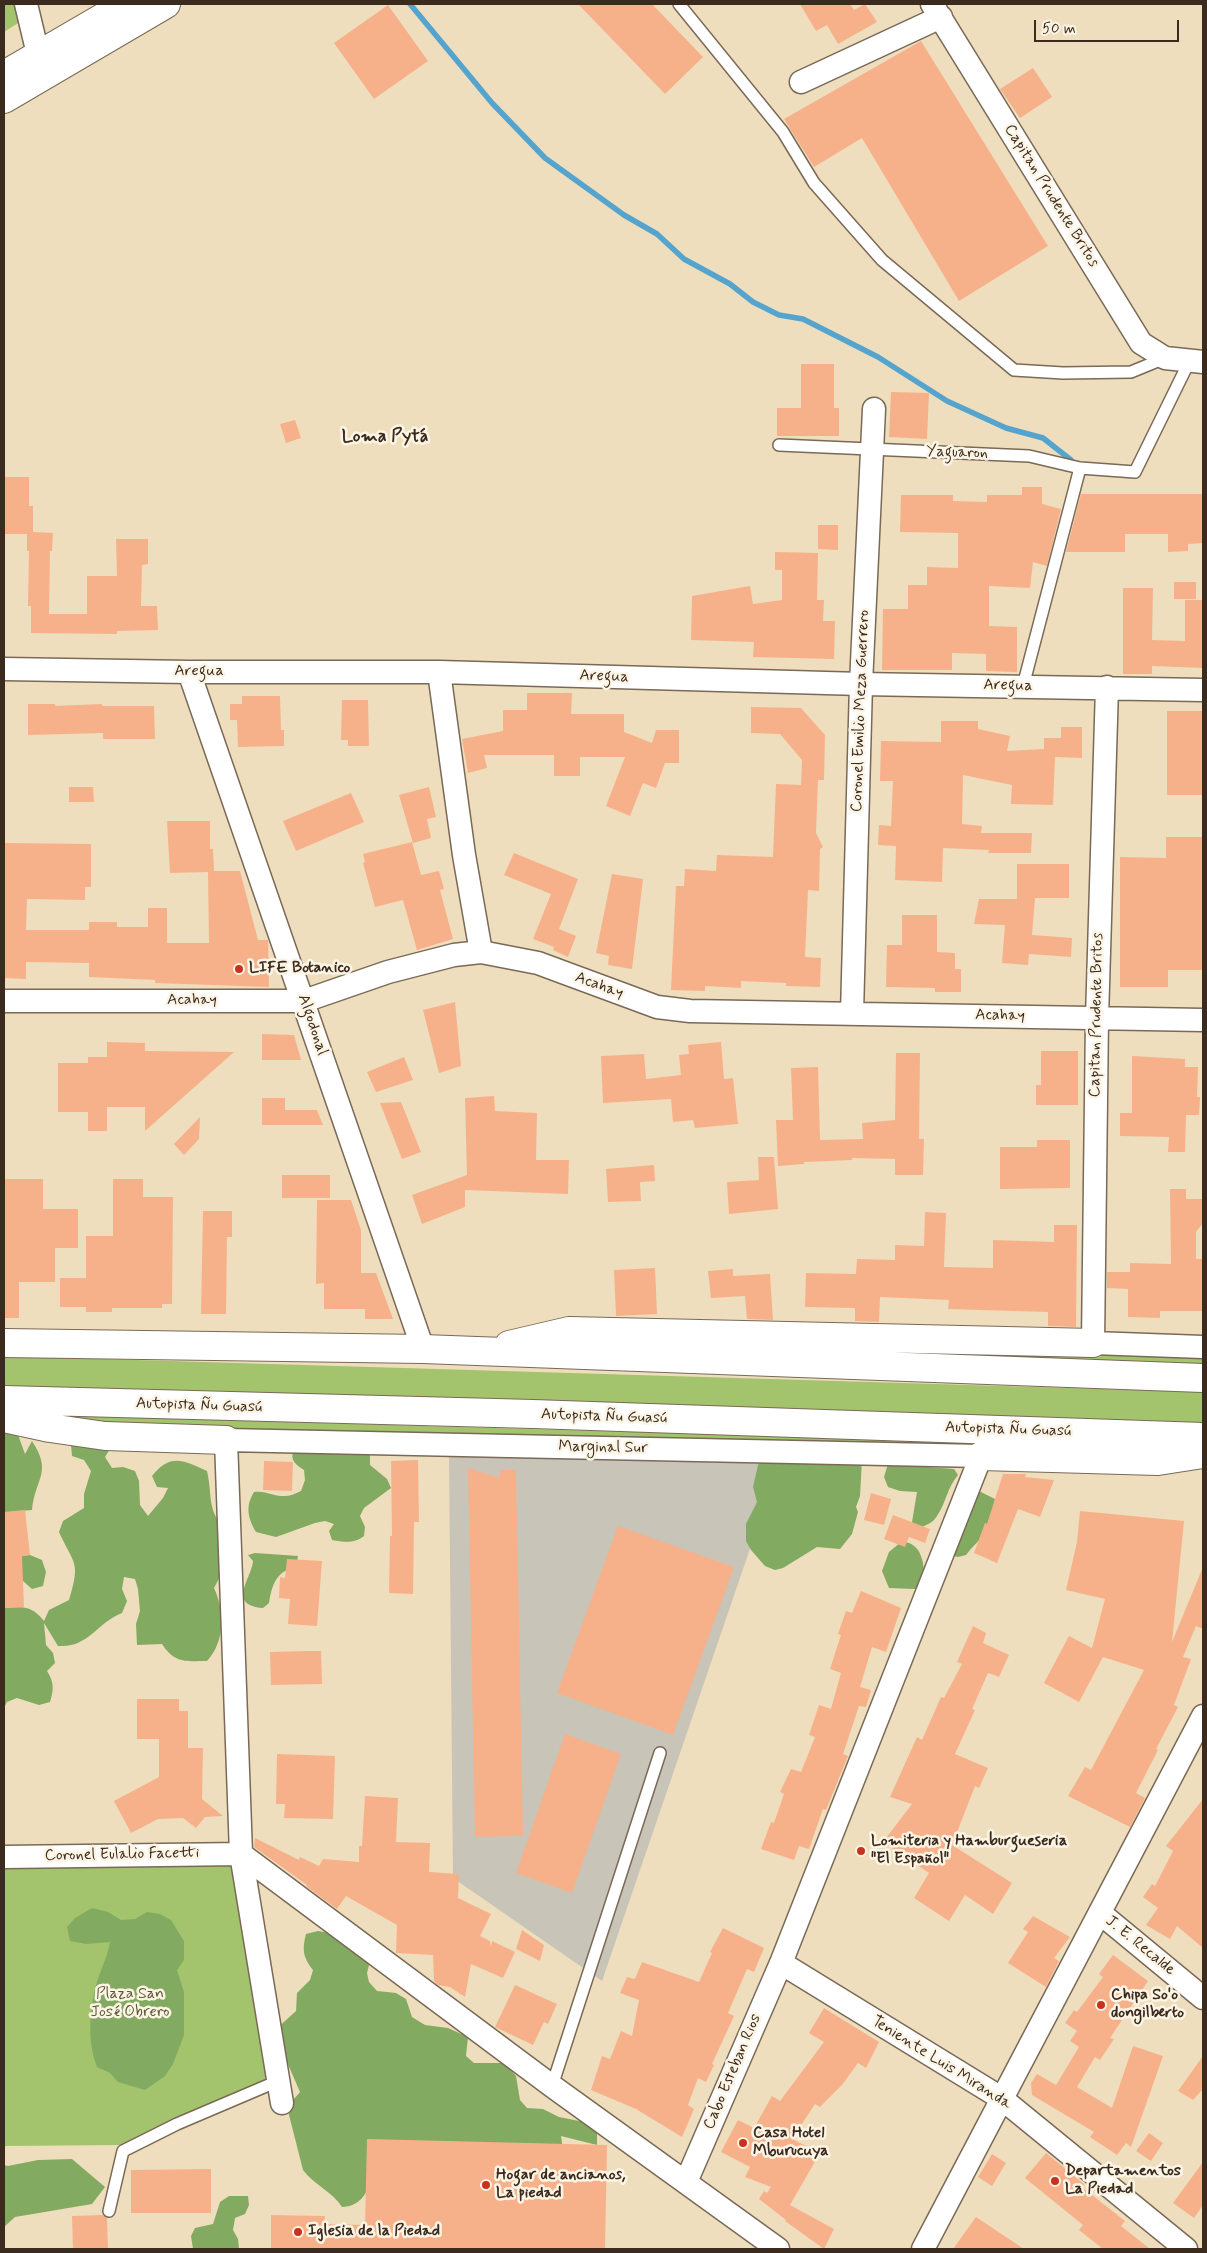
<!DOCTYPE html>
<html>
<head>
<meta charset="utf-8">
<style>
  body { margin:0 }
  #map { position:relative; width:1207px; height:2253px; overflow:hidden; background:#eedebd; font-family:Mynerve,sans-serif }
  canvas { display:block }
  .frame { position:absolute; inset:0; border:5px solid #3b2a1e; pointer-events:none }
  .scale { position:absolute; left:1034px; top:20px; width:145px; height:22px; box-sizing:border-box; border:2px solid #3b2a1e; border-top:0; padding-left:6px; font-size:15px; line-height:18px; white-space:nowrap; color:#3b2a1e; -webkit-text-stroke:4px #fcf5e5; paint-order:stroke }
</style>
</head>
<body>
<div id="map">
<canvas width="1207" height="2253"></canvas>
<div class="frame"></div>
<div class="scale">50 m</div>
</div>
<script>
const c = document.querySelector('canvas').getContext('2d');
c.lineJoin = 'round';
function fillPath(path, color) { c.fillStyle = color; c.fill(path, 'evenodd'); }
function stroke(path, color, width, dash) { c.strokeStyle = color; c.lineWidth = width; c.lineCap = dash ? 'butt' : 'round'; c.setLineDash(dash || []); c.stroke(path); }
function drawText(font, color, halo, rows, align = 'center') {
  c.font = font + ' Mynerve,sans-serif'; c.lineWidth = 5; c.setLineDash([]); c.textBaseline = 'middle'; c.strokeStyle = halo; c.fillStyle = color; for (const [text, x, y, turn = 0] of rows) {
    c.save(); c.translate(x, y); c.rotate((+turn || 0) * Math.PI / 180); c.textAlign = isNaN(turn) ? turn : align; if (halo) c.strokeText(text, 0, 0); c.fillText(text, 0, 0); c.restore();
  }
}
fillPath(new Path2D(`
  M449 1456 779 1464 602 1981 453 1878Z`), '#c8c4b8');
fillPath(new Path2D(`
  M4 4H31L34 13 4 32Z
  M562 1343 1203 1356V1364L1121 1365Z
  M4 1356 1203 1392V1427L4 1392Z
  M39 1415 1088 1445V1447L137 1428Z
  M236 1858 268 2083 121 2145 4 2146V1860Z`), '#a3c46c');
fillPath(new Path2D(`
  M4 1432H17L25 1454 32 1441C53 1473 35 1478 32 1510L10 1512 4 1517Z
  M113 1444 105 1457 112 1468 123 1467 135 1471 139 1481 140 1505 148 1516 163 1498 168 1488 157 1487 152 1476C170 1453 183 1460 207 1471 213 1497 206 1510 227 1532L226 1565 214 1588C225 1611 225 1642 207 1661 186 1661 175 1664 162 1644L137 1645 136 1624 140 1611 138 1589 135 1579 124 1577 122 1589 127 1601 122 1613C96 1623 89 1648 58 1646L44 1623 46 1645 53 1653 55 1663 47 1671C54 1682 54 1689 50 1702L39 1705 17 1698 7 1702 4 1708V1608C23 1607 31 1605 44 1621L49 1610 69 1600C81 1561 74 1565 59 1532L63 1521 84 1508V1494L91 1471 84 1460 72 1456 71 1445Z
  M295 1445 370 1453V1465L387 1479 391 1488 364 1508 360 1516 365 1527 364 1536C354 1544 344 1542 332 1540L329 1531 334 1524 325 1521 315 1523 276 1537 256 1532C248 1518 245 1507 254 1492 266 1490 274 1497 286 1496 291 1496 296 1493 301 1491L305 1480 304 1470C292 1462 290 1459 295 1445Z
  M765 1455 778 1456 804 1464 811 1460H862L860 1496 856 1507 858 1512 852 1534 840 1549 817 1547 783 1568 775 1570 765 1566 751 1550 746 1541V1524L757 1502 753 1487 758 1465Z
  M888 1464 954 1469 958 1475C947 1488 946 1503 937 1516 934 1522 926 1525 920 1528L912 1522 917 1492 900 1491 888 1487 884 1477Z
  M969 1486 995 1499C993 1511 990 1529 982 1537 976 1544 971 1548 966 1555L958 1557 949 1555 963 1518 972 1510Z
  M901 1542C922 1541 925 1565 924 1581L915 1589 889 1588 882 1571 889 1552Z
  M255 1553 298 1556 296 1567C276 1571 272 1585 269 1603L263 1608C226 1605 252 1578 253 1561L248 1555Z
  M30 1555 42 1560 46 1572 43 1586 32 1589 23 1581 4 1582V1567L11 1566 21 1556Z
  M92 1908 108 1912 121 1920 135 1919 147 1912 160 1914 171 1920 184 1941V1960L177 1970 184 1992V2035L173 2064 165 2076 145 2090 118 2082 110 2073 97 2067C88 2044 89 2018 94 1994 97 1976 107 1960 110 1942L86 1944 70 1941 67 1927 75 1918Z
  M318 1931 336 1934 366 1954 369 1965 367 1973 369 1982 377 1991 396 1993 406 1999 412 2017 425 2025 448 2028 468 2037 466 2056 474 2063H504L516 2076 520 2100 527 2108 543 2109 559 2117 589 2123 597 2127V2145L561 2136 564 2157 372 2179C366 2195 360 2206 342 2207 333 2192 314 2185 303 2170L287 2107 300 2092 287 2062 279 2053 274 2031 296 2011 297 1993 310 1980 313 1970C303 1957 302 1950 306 1934Z
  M72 2159 105 2187 92 2204 15 2217 4 2227V2165L8 2166 38 2160Z
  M229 2196H248L249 2205 245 2214 235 2218 233 2230 238 2239 239 2249H193L191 2236 195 2228 213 2224 220 2202Z`), '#82aa60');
stroke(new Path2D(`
  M410 4 492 103 545 158 624 215 657 234 684 259 730 284 753 302 779 315 803 319 878 357 947 401 1006 428 1043 438 1071 460`), '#54a4ce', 5.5);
fillPath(new Path2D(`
  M578 4H652L703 57 665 94Z
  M800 4H850L854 10 865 4 877 22 838 44 827 25 816 31Z
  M388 5 428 61 374 99 334 43Z
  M921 41 1048 246 959 301 862 138 814 167 784 119Z
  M1033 68 1052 97 1020 118 1000 89Z
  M801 364H834V408H839V436H777V408H801Z
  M891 392 929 393 927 439 889 437Z
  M295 420 301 438 286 443 280 424Z
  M4 477H29V506H33V532L53 533 52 551H50L49 614H87V576H117L116 539H148V564L142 565 141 606H157L158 630 117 631V634L31 633V606H28L29 551H27V534H4Z
  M1022 487H1042V504L1061 509 1047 566 1033 562 1030 588 989 586V626L1017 627V672L986 671V654L952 653V670H882L883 609H908V585H927V567L958 568V533L900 532 901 495H953V501L987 502V495H1022Z
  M1081 494H1203V543L1188 544V551L1168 552V534H1125V552H1066Z
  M818 525H838V550L818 549Z
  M775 552 818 553 817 600H824L823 621H835L834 659 753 657 754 642 691 640 692 596 750 586 753 604 782 600V570H775Z
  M1174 582H1196V599H1174Z
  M1123 588H1153L1152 640 1185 641V600H1203V668L1152 666V674H1123Z
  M527 693H572L571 714H624V732L652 743 656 730H679V763H665L656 788 643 783 630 816 606 806 625 757H580V776H554V755H484L487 768 468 773 462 739 503 731V710H527Z
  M242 696H280L281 730H284V746L238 747 237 720H230V704H242Z
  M342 700H368L369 746H348V740H341Z
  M28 704H55V706L102 704V706H154L155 739H103V733L28 735Z
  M751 707 801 708 825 735 824 780H818L816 833 823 847 820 849 819 891 808 890 805 957 821 958 820 987 786 986V983L741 981V988L705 986V991L671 990 676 886H684L685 869 716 871 717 855 773 857 776 784 801 785 802 760 780 734 751 733Z
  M1167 711H1203V795H1167Z
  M941 721H978V729L1010 736 1007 751 1044 749V738H1061V727H1082V758L1055 757 1053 805 1011 804 1012 785 963 775 962 824 982 826 981 833H1032L1031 853H988L989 850 943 848 942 882 895 880 896 846 878 845 879 825 891 826 893 781H880L881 741 941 742Z
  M69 787H93L94 802H69Z
  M429 787 436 817 427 819 431 838 413 843 399 795Z
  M351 793 364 822 296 851 283 821Z
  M167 821H210V849H213L214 871H240L258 940H268L269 987 155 983V980L89 977V963L26 962V979L4 978V843L91 844V887H85V900L27 899 26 930H89V922H117V927H148V908H167V943H209L208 872 170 873Z
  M1166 837H1203V970H1168V987H1120V857L1166 858Z
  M412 842 421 875 439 871 444 889 440 890 453 939 417 950 403 900 375 907 363 863 365 862 363 854Z
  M514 853 578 879 559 929 576 936 568 957 553 950 554 947 533 939 551 894 504 875Z
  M1017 864H1069V898H1035L1032 935 1072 938 1071 957 1029 954 1028 965 1002 963 1005 925 974 924 979 899H1017Z
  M612 874 643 879 632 969 608 965 609 956 596 953Z
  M902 915H937V952L955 953V969H961V992H935V988L886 987 887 945H902Z
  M455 1002 461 1066 439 1073 423 1010Z
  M262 1034 294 1035 301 1060H262Z
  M107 1042 145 1043V1051L234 1052 145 1131V1107H107V1131H88V1112H58V1063H88V1057H107Z
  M721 1042 724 1079 733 1078 738 1124 695 1128 693 1120 673 1122 671 1099 603 1103 601 1056 644 1054 646 1079 681 1075 679 1055 689 1054 688 1045Z
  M1041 1051H1078V1105H1036V1085H1041Z
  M896 1053H920L919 1139H924L923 1175H895V1159L852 1158V1160L804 1162V1164L778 1166 776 1120H793L791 1068 818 1067 820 1140 863 1139 862 1123 895 1120Z
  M1132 1056 1185 1059V1067H1198L1197 1097H1200L1199 1115H1186L1185 1152H1168L1169 1137 1120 1136V1113H1132Z
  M404 1057 413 1080 376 1092 367 1072Z
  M494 1096 495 1111 537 1113 536 1160H569L568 1194 465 1190V1207L422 1224 412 1195 467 1175 465 1098Z
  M262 1098H285V1110H317L323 1125H262Z
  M401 1102 421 1152 402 1159 380 1103Z
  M200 1117 199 1139 184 1155 174 1144Z
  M1037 1140H1070V1188L1000 1189V1147H1037Z
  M758 1157H774L778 1209 729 1214 727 1182 759 1180Z
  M654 1165 655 1181 640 1182 641 1201 608 1202 606 1169Z
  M282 1175H330V1198H282Z
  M4 1179H43V1209H78V1248H55V1282H19V1318H4Z
  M113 1179H143V1197H173L172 1304H162V1308H112V1312H86V1307H60V1278H86V1236H113Z
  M1170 1189H1186V1199H1203V1223L1196 1232V1259H1203V1311H1160V1318L1128 1317V1289L1107 1288V1272H1130V1263L1171 1264Z
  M317 1200H351L361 1230V1273H376L393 1319H365V1309H324V1283L316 1284Z
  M203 1211H232V1237H227L226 1314H201Z
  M925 1212 946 1213 944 1267 993 1268V1240L1054 1242V1225H1077L1076 1327 1048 1326V1312L948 1309 949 1300 880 1297 879 1322 855 1321V1308L805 1307 806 1273 856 1274 857 1259 895 1260V1245L924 1246Z
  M655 1268 657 1314 616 1316 614 1270Z
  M733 1269V1276L770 1274 773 1320 747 1319 745 1296 711 1298 708 1271Z
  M418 1460 419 1522H414L413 1594 389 1593 390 1536H392L391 1461Z
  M264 1461 293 1462 292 1491 263 1490Z
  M468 1468 500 1478V1470H516L523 1836 475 1837Z
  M1003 1474H1026L1025 1477 1054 1480 1040 1517 1018 1509 997 1563 974 1553 985 1523 987 1524Z
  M871 1493 891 1499 884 1525 864 1520Z
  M25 1510 30 1555 22 1556 24 1607 4 1608V1512Z
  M1080 1511 1184 1521 1172 1642 1203 1567V1629L1196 1626 1183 1657 1191 1659 1174 1705 1178 1707 1156 1749 1158 1750 1136 1793 1145 1798 1130 1827 1068 1796 1085 1767 1091 1770 1144 1670 1103 1657 1079 1702 1044 1683 1069 1636 1092 1648 1105 1599 1066 1590 1077 1542Z
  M893 1515 930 1529 925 1543 909 1537 905 1547 884 1539Z
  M618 1526 734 1567 673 1735 557 1693Z
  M287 1559 322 1561 317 1626 288 1624 290 1599 279 1598 280 1577 285 1578Z
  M861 1591 901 1608 886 1652 872 1647 860 1687 871 1690 866 1707 859 1706 843 1754 848 1756 826 1810 823 1809 809 1849 799 1846 794 1860 761 1849 771 1822 774 1823 784 1794 780 1792 791 1769 801 1772 815 1737 809 1735 819 1705 831 1709 841 1673 830 1669 841 1635 838 1634 846 1611 852 1613Z
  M973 1626 986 1633 983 1643 1009 1655 999 1677 988 1673 972 1709 975 1710 955 1754 988 1768 979 1788 975 1786 952 1845 1012 1883 993 1914 965 1895 949 1921 914 1898 929 1873 883 1842 912 1804 890 1797 917 1737 922 1740 941 1697 944 1698 962 1664 957 1662Z
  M307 1651H321L322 1684 271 1685 270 1652Z
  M137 1699H179V1711H188V1748H203L202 1799 223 1816 205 1817 196 1828 183 1818 158 1819 131 1833 114 1801 159 1777V1739H137Z
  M565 1734 621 1754 572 1893 516 1873Z
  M277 1754 335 1756 333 1819 284 1818 285 1804H276Z
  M365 1796 398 1798 396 1842 430 1843 429 1872 459 1874 458 1898 491 1914 480 1936 490 1941 491 1947 492 1941 515 1952 503 1978 471 1964 465 1997 450 1987 438 1985 434 1981 433 1955 396 1953 397 1925 346 1896 337 1909 306 1886 307 1885 254 1847 255 1838 299 1860 300 1857 319 1866 323 1859 359 1862V1846H362Z
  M1203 1799V1948L1177 1926 1170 1939 1146 1925 1158 1908 1143 1897 1152 1884 1155 1886 1173 1851 1166 1846Z
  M1033 1916 1070 1937 1054 1958 1059 1961 1046 1987 1008 1963 1028 1932 1023 1929Z
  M723 1928 764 1948 754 1972 747 1969 728 2013 734 2016 712 2064 714 2065 706 2082 698 2078 688 2105 694 2109 682 2137 636 2109 591 2090 602 2056 610 2059 621 2031 632 2036 639 2000 620 1993 627 1977 635 1979 642 1962 699 1982 712 1953 710 1952Z
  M522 1930 544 1945 540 1961 516 1949Z
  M1113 1955 1148 1981 1110 2038 1114 2039 1100 2060 1095 2057 1077 2087 1112 2108 1133 2046 1163 2056 1131 2147 1126 2143 1117 2155 1090 2137 1094 2132 1032 2095 1031 2083 1037 2074 1056 2085 1079 2047 1070 2041 1077 2031 1065 2023 1074 2010 1077 2012 1103 1977 1099 1974Z
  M515 1985 557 2004 548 2024 544 2022 533 2045 495 2027Z
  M824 2008 879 2042 866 2068 858 2063 842 2085 820 2107 815 2104 792 2139 820 2153 790 2205 834 2229 824 2249 785 2221 786 2220 759 2199 764 2191 767 2193 771 2187 745 2177 750 2167 721 2152 738 2120 754 2128 772 2096 780 2101 824 2042 809 2033Z
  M1203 2056V2089L1193 2100 1178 2091Z
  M1149 2133 1163 2143 1151 2161 1136 2151Z
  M367 2139 607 2145 605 2249H271V2215L325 2216 324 2224 365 2225Z
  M1046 2153 1084 2184 1082 2187 1125 2221 1121 2226 1150 2249H1103L1079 2230 1083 2225 1025 2178Z
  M992 2154 1006 2163 992 2186 978 2177Z
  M1203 2162V2205L1194 2218 1173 2203Z
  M211 2169V2213H131V2170Z
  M103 2215 107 2218 108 2249H73L72 2216Z
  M976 2217 1024 2249H953Z`), '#f7b18a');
const lane = new Path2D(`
  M679 4 783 132 814 183 882 260 1014 370 1063 373 1131 372 1165 358
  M779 445 1029 456 1080 468 1135 472 1189 362
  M1023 686 1080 468
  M552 2086 660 1753
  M109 2211 123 2151 177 2124 278 2081`);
const street = new Path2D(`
  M26 4 38 54
  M932 4 1141 343 1165 358 1203 362
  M801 82 941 17
  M4 669 189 672H439L861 684 1203 690
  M189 672 423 1349
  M439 672 464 855 481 952
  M1107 687 1097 1018 1093 1343 1203 1347
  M4 1001H304L388 972 454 955 481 952 538 963 657 1007 690 1011 1203 1020
  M852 1013 861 684 874 409
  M4 1857 241 1854 552 2086 778 2249
  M1100 1913 1203 1998
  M781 1963 1001 2098 1186 2249
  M282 2103 241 1854 226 1440 981 1456 781 1963 686 2182
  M923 2249 1203 1716`);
const highway = new Path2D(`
  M4 75 126 4
  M4 99 166 4
  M4 1343 423 1349 1203 1378
  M509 1345 569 1331 1093 1343
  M4 1400 533 1414 1203 1437
  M4 1418 50 1428 105 1436 226 1440
  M981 1456 1158 1461 1203 1454`);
stroke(lane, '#7a6956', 14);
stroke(street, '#7a6956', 25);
stroke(highway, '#7a6956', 30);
stroke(lane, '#fff', 11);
stroke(street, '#fff', 22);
stroke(highway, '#fff', 28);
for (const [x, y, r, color] of [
  [239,969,5,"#c8321e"],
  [861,1851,5,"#c8321e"],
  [1101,2005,5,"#c8321e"],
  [743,2143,5,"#c8321e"],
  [1055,2181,5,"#c8321e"],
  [486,2185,5,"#c8321e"],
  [298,2232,5,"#c8321e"]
]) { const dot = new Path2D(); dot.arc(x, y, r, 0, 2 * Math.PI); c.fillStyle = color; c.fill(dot); stroke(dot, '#fcf5e5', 2); }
drawText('16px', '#3b2a1e', '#fcf5e5', [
  ["Capitan Prudente Britos",1051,196,58],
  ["Yaguaron",957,453,2],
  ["Aregua",199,672],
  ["Aregua",604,677,2],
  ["Aregua",1008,686,1],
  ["Coronel Emilio Meza Guerrero",861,711,-88],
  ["Acahay",599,986,20],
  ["Acahay",192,1001],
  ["Capitan Prudente Britos",1097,1015,-89],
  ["Acahay",1000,1016,1],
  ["Algodonal",312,1025,71],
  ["Autopista Ñu Guasú",199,1406,2],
  ["Autopista Ñu Guasú",604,1417,2],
  ["Autopista Ñu Guasú",1008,1430,2],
  ["Marginal Sur",603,1448,1],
  ["Coronel Eulalio Facetti",122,1855,-1],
  ["J. E. Recalde",1140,1946,39],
  ["Teniente Luis Miranda",941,2063,32],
  ["Cabo Esteban Rios",733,2072,-67]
]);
drawText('bold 16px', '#3b2a1e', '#fcf5e5', [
  ["LIFE Botanico",249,969],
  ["Lomiteria y Hamburgueseria",871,1842],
  ["\"El Español\"",871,1860],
  ["Chipa So'o",1111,1996],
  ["dongilberto",1111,2014],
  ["Casa Hotel",753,2134],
  ["Mburucuya",753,2152],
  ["Departamentos",1065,2172],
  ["La Piedad",1065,2190],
  ["Hogar de ancianos,",496,2176],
  ["La piedad",496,2194],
  ["Iglesia de la Piedad",308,2232]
], 'left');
drawText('16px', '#5a5835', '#fcf5e5', [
  ["Plaza San",130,1995],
  ["José Obrero",130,2013]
]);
drawText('bold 18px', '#3b2a1e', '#fcf5e5', [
  ["Loma Pytá",385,437]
]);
</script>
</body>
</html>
